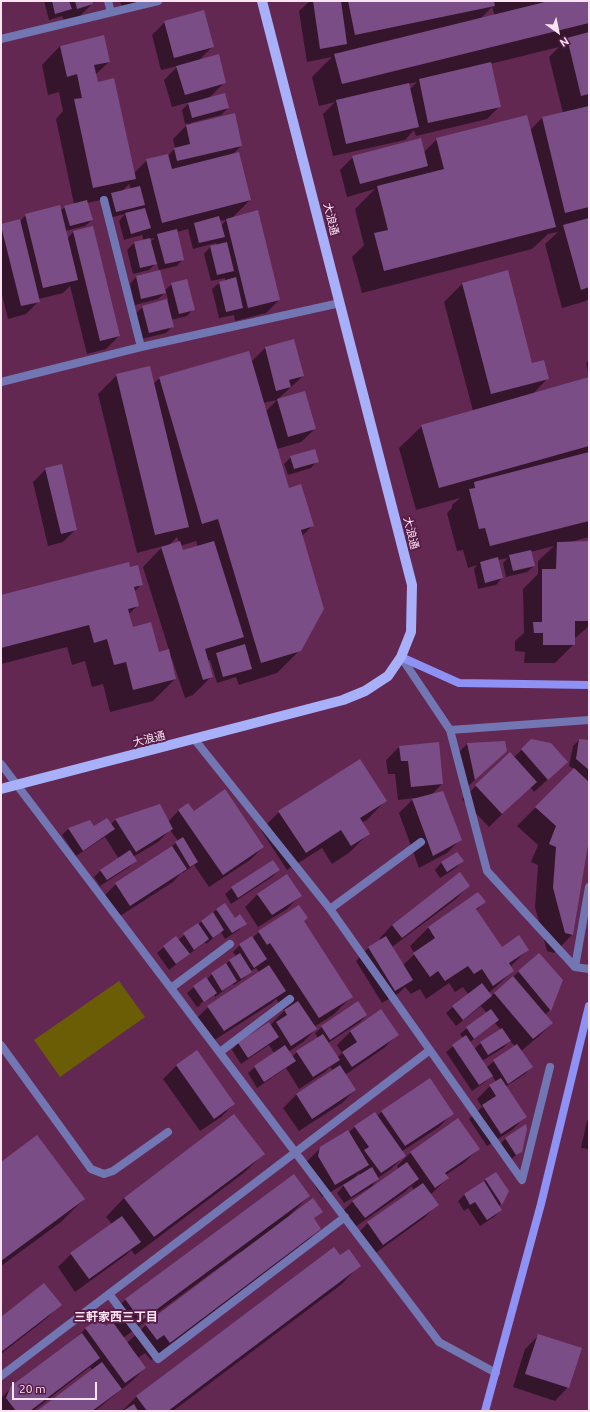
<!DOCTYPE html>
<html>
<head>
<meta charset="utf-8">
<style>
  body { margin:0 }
  #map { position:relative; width:590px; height:1412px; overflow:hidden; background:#632852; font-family:Ubuntu,sans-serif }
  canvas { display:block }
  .frame { position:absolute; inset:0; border:2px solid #fbe4f2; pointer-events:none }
  .north { position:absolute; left:538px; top:12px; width:40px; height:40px; -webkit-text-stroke:3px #571d47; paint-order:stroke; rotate:147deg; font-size:11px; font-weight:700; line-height:16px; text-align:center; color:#fbe4f2 }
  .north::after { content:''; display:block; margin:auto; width:14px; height:18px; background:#fbe4f2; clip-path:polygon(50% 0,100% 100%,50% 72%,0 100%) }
  .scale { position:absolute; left:12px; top:1382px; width:85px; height:18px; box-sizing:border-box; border:2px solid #fbe4f2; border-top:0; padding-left:5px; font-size:12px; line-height:14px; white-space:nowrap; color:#fbe4f2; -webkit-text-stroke:3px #571d47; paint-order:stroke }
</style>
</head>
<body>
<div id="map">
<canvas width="590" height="1412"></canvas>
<div class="frame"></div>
<div class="north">N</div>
<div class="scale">20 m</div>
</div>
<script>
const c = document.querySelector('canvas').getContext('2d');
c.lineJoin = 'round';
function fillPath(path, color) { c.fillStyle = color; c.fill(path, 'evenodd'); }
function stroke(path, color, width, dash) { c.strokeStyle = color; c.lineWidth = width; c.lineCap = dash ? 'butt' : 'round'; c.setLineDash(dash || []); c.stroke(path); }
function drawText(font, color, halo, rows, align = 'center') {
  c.font = font + ' Ubuntu,"Noto Sans JP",sans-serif'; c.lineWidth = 4; c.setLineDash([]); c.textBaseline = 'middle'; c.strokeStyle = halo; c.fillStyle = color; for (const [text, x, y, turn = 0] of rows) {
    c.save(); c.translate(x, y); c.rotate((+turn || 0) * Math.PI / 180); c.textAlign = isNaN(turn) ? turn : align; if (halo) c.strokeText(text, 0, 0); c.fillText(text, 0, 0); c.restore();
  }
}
fillPath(new Path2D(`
  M119 981 145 1017 60 1077 34 1040Z`), '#6a5d05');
fillPath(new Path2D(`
  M44 1H91L92 4 79 17 64 21 62 16 49 20Z
  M120 1H146L122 7Z
  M310 1H589V298L586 301 562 308 545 244 558 232 548 234 532 249 362 293 352 257 364 245 355 209 375 189 347 197 340 170 353 157 424 152 437 139 530 130 542 118 563 113 549 57 559 47 490 64 500 106 487 119 416 136 414 130 405 140 333 156 323 114 335 102 319 106 312 77 332 57 307 62 299 11ZM492 7 495 16 480 19ZM417 82 409 90 408 84Z
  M165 22 212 47 199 60 225 82 209 98 228 108 221 115 190 123 191 125 241 146 232 155 250 200 232 218 279 300 266 313 235 321 234 315 219 318 212 289 219 283 225 281V278L211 281 204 254 210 247 217 246 216 243 193 249 188 229 177 232 183 259 177 266 159 270 164 291 172 284 193 309 187 316 171 320 173 326 166 333 142 339 136 313 143 307 168 300 166 292 158 299 135 305 130 284 136 277 159 271 157 262 149 270 133 274 127 250 134 243 144 241 142 235 124 240 119 221 125 214 109 218 105 199 87 203 92 220 85 226 65 231 67 239 73 232 119 336 106 349 87 354 70 286 63 293 39 299V301L26 314 8 319 1 291V225L20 221 26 215 60 211 65 207 74 204 56 119 63 111 59 92 48 95 42 65 60 46 103 36 109 62 95 75 98 83 134 173 147 160 168 156 175 148 173 139 189 123 185 124 182 110 190 102 172 107 164 80 178 66 161 70 152 35ZM129 184 131 189 122 191ZM226 220 221 226 219 221ZM155 238 150 242V239Z
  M463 283 531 364 548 378 532 395 589 378V537L570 542H589V626L574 639V644L555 663H524L525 652 515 651V641L524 633 523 589 538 574V561L554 546 530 552 534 566 527 572 506 577 503 563 508 558 498 560 502 578 496 585 478 589 474 569 477 565 468 568 463 550 457 551 447 513 452 508V505L460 498 416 510 399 448 422 426 473 411 444 302Z
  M265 348 303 376 277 400 263 403 266 411 277 400 315 429 301 442 277 449 289 489 312 526 302 536 300 650 277 673 239 685 236 677 217 683 210 660 207 661 212 676 193 695 185 698 172 659H171L175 679 153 701 110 712 103 684 92 687 85 661 72 665 67 647 1 664V596L129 568 142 584 134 592 138 605 129 614 133 628 158 653 169 650 143 567 163 546 137 553 98 394 117 375 153 384 160 378 251 362ZM177 537 179 542 168 546ZM196 541 198 547 182 552 180 546Z
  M589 360V376L586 363Z
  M291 457 317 461 311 468 288 475 284 464Z
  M46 469 76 529 63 542 48 546 33 482Z
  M532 740 553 775 534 792 530 787 489 827 462 799 510 754 513 758Z
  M579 740 589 741V833L573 934 554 953 547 951 535 907 538 865 531 862 538 845 517 826 574 769 569 766 573 746Z
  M467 744 492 764 462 792 454 757Z
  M399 747 442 784 430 796 460 840 447 853 419 868 399 813 414 798 398 800 395 774H388L386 760Z
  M385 801 367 820 361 823 368 834 350 852 332 864 322 848 287 870 261 830 279 812Z
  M159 806 168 822 179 810 193 812 263 847 250 860 209 887 194 865 190 868 183 873 182 872 173 882 117 918 103 897 116 884 170 848 178 841 170 830 158 842 133 857 135 861 129 867 100 886 94 877 100 871 119 859 105 837 76 856 62 835 68 829 89 821 94 828 110 825 115 820Z
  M457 853 462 861 456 868 440 878 435 870 441 863Z
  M279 870 272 877 231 904 225 894 232 888Z
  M469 885 456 899 392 947 403 965 415 954 410 946 428 928 478 893 484 902 476 911 502 948 527 950 510 967 513 971 489 993 491 996 539 954 561 980 550 1010 545 1015 552 1023 539 1036 521 1051 531 1067 525 1074 505 1087 525 1117 512 1130 487 1146 469 1119 482 1107 477 1099 490 1086 496 1082 492 1075 485 1082 472 1091 446 1052 463 1038 460 1034 467 1028 487 1013 481 1006 456 1026 446 1013 468 994 463 987 455 992 449 983 426 999 420 989 411 994 405 987 399 993 382 1003 356 961 369 947 381 940 379 939 392 925ZM495 1023 501 1030 481 1043 474 1049 469 1043ZM510 1041 515 1046 494 1061 486 1068 482 1061 503 1048Z
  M258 894 300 896 287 909 258 927 245 907Z
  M216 910 245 923 239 930 225 939 221 932 206 944 205 942 169 970 157 953 176 937 178 940Z
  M303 921 351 997 333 1015 314 1027 316 1029 303 1042 288 1052 292 1057 297 1052 318 1038 315 1033 322 1027 366 1015 360 1022 328 1043 337 1058 342 1053 337 1045 350 1032 381 1011 397 1035 384 1048 345 1075 355 1090 342 1103 299 1131 283 1108 296 1095 333 1071 330 1067 325 1072 299 1089 286 1068 257 1088 248 1073 255 1067 274 1053 269 1045 241 1064 232 1050 238 1043 270 1025 284 1011 276 999 272 1003 210 1043 195 1020 208 1007 260 973 256 968 250 971 244 978 234 985 233 984 215 997 214 994 209 999V997L200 1004 201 1005 197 1007 187 993 194 987 206 980 212 974 236 956 233 952 240 945 251 937 252 938 259 932Z
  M197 1051 234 1104 221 1117 200 1131 163 1079 176 1066Z
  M382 1111 452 1114 439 1127 401 1152 404 1156 391 1169 378 1178 372 1186 344 1203 337 1193 346 1183 322 1197 305 1170 307 1161 321 1148 348 1133 355 1127 377 1116ZM359 1173 360 1176 352 1180Z
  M458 1120 478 1149 465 1162 446 1175 448 1178 430 1195 437 1205 424 1218 370 1257 355 1236 368 1223 414 1190 411 1186 405 1192 351 1230 340 1214 353 1201 399 1169 397 1166 410 1153Z
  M589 1120V1149L581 1148 587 1121Z
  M506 1138 521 1151 509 1161 499 1145Z
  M264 1153 245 1172 135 1255 131 1250 126 1255 75 1292 58 1267 71 1254 112 1224 106 1217 124 1198Z
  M1 1163 84 1199 61 1222 1 1266Z
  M293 1176 309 1196 289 1216H290L321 1211 313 1219 320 1228 302 1247 151 1360 145 1353 138 1358 145 1368 132 1381 95 1411H38L93 1370 90 1367 33 1411H1V1398L12 1387 75 1339 85 1329 99 1319 105 1327 111 1323 107 1318 125 1300ZM240 1252 241 1253 146 1325 127 1343 123 1338Z
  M486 1180 508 1191 499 1207 501 1210 494 1217 480 1226 468 1208 464 1211 458 1201 464 1195Z
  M334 1248 340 1256 360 1265 342 1284 173 1411H122L136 1397Z
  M60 1305 47 1318 1 1354V1318Z
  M538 1336 568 1387 555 1401 513 1387 525 1349Z`), '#0007');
fillPath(new Path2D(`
  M52 1H69L72 9 55 14Z
  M75 1H92L93 4 77 9Z
  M313 1H341L347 44 320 49Z
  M348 1H494L495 6 355 35Z
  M549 1H589V23L342 84 334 54Z
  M204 10 214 47 174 58 164 21Z
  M589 32V94L581 96 567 38Z
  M104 35 110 62 94 65 98 82 114 78 136 179 93 188 74 99 82 98 77 74 67 77 60 46Z
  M219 54 226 83 185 95 176 66Z
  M491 62 501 107 428 123 419 79Z
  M409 83 419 127 346 144 336 100Z
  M225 93 229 108 192 118 188 103Z
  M589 106V207L565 213 542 117Z
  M235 113 242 146 177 161 174 148 190 144 186 125Z
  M527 115 556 227 384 271 374 233 388 230 377 186 444 169 436 138Z
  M421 138 428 166 360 184 352 156Z
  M239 152 251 200 162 223 146 159 168 154 172 169Z
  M140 186 145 205 116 212 111 193Z
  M87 200 93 220 70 226 64 206Z
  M60 205 78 280 43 288 25 214Z
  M145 208 151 228 131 234 125 213Z
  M258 210 280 300 248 308 226 219Z
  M219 216 225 237 199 243 194 223Z
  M589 218V287L581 290 563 225Z
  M20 219 40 302 21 306 1 226V224Z
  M93 226 120 336 100 341 73 231Z
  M177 229 184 260 165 264 157 234Z
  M150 238 157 264 140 268 134 242Z
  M227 242 234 271 217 275 210 246Z
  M160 270 166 293 141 299 136 276Z
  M508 270 532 363 544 360 549 379 491 394 462 283Z
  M236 277 243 308 226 312 219 282Z
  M187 279 195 310 179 314 171 283Z
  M167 299 174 327 149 333 142 306Z
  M294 339 304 376 289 380 291 387 276 391 265 347Z
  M249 351 289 488 301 484 314 526 301 530 324 609 301 651 261 663 218 519 202 524 159 377Z
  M150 366 189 527 155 535 116 374Z
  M589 377V446L439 488 421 425Z
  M305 391 316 429 288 437 277 399Z
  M315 449 319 462 294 469 290 456Z
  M589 452V521L490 546 485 528 479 529 469 489 475 488 474 482Z
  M62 464 77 530 61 534 45 468Z
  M180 541 183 550 214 541 244 637 205 649 213 677 203 680 161 547Z
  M589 541V621H575V645H543V633H534L533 622H542V569H556L557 542Z
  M531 550 535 566 513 571 509 555Z
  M498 557 503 578 485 583 480 562Z
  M129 562 130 567 138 565 143 585 134 587 139 606 128 609 133 627 151 622 159 652 169 649 176 679 133 690 126 662 114 665 107 639 94 643 89 625 1 648V595Z
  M245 644 252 669 223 677 216 653Z
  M531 739 551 743 568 762 548 780 521 749Z
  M579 739 589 740V770L576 759Z
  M505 741 507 751 475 780 467 743Z
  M439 742 443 784 411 787 408 761H401L399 746Z
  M510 752 537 782 502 814 475 785Z
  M360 759 387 801 360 818 370 834 351 846 341 830 306 853 278 811Z
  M574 768 589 782V839L573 935 565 933 553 888 556 847 549 844 556 826 535 807Z
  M225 789 264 847 223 875 178 810 188 803 194 811Z
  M443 791 462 840 433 856 412 799Z
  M160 804 173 829 136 852 115 819Z
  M107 818 115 829 83 851 68 828 90 820 94 826Z
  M183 837 198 862 190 867 175 842Z
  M172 846 187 869 130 906 115 883Z
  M130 850 137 861 107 880 100 870Z
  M457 852 464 861 447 872 441 862Z
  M273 860 280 870 238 898 231 887Z
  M460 872 470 886 402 938 392 925Z
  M287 874 302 896 272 915 257 894Z
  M478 892 486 902 476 909 502 947 519 935 529 950 509 963 514 971 493 986 482 969 474 974 468 966 445 981 438 971 430 977 413 953 435 938 428 927Z
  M225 903 235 918 240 914 247 924 232 933 216 909Z
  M299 905 308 918 304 921 353 997 319 1018 270 943 267 945 258 931Z
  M213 912 224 930 213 938 201 921Z
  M198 923 209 939 194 950 183 933Z
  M176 936 190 954 176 964 163 946Z
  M252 936 267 959 254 968 239 944Z
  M386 936 413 980 395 991 368 947Z
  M240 953 252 972 241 979 229 960Z
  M539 953 563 980 551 1011 518 971Z
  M226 963 237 981 222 991 211 973Z
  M269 965 286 991 224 1031 207 1006Z
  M513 976 553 1023 533 1039 494 993Z
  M206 977 217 993 204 1002 193 986Z
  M482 983 492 996 463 1020 452 1006Z
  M298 1001 317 1029 291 1046 276 1022 287 1015 284 1010Z
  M358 1001 367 1015 330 1040 321 1026Z
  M381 1009 399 1035 352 1067 342 1052 357 1042 350 1031Z
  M491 1009 499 1020 474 1039 466 1027Z
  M269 1022 279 1037 248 1058 238 1043Z
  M502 1028 511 1041 488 1055 480 1042Z
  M323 1034 340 1060 313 1077 296 1051Z
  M466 1035 493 1076 479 1085 452 1045Z
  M517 1044 533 1067 508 1084 493 1060Z
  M285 1045 296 1061 264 1082 254 1066Z
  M197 1050 235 1104 214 1119 176 1065Z
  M340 1065 356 1090 312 1119 296 1094Z
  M430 1078 454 1114 405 1146 381 1111Z
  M501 1078 527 1117 501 1134 482 1105 496 1096 489 1085Z
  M375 1112 406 1156 381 1173 364 1150 369 1147 354 1126Z
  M234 1114 265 1154 154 1237 124 1198Z
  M458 1118 480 1149 445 1173 449 1178 435 1188 410 1152Z
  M526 1124 527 1129 522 1152 516 1155 505 1138Z
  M348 1130 369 1165 335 1185 318 1156 320 1147Z
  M37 1135 85 1199 1 1261V1162Z
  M407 1162 419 1179 365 1218 352 1201Z
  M372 1167 379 1179 351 1197 343 1185Z
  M496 1172 509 1191 502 1205 485 1179Z
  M294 1174 310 1196 141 1321 125 1299Z
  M484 1181 502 1210 487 1220 475 1202 470 1205 464 1194Z
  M423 1183 439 1205 383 1245 367 1222Z
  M313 1198 323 1212 314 1218 321 1229 170 1343 164 1335 157 1340 145 1324Z
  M122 1216 141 1242 89 1279 70 1253Z
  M334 1247 340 1255 349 1249 361 1266 168 1411H147L136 1396Z
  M44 1283 62 1305 1 1352V1317Z
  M100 1318 106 1326 112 1321 146 1368 125 1383 85 1328Z
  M82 1333 100 1358 30 1411H16L6 1398 11 1386Z
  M538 1334 582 1348 569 1388 525 1374Z
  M102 1362 122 1389 92 1411H37Z
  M134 1404 138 1411H123Z`), '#7b4d86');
stroke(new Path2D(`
  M108 1 111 12
  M104 200 141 347
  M330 909 421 842
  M1 1045 91 1169 104 1174 113 1171 168 1132`), '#7277b4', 8);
stroke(new Path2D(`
  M1 39 158 1
  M1 382 141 347 340 303
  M401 657 450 730 487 871 575 967 589 969
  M450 730 589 720
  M195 740 330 909 522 1180 550 1067
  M1 764 439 1342 496 1373
  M575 967 589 887
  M171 988 230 944
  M220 1052 290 999
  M109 1294 158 1359 345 1217
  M1 1376 430 1050`), '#7277b4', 8);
stroke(new Path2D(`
  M401 657 459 683 589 685
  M485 1411 541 1204 589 1006`), '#8d92f4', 8);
stroke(new Path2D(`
  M1 789 343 700 365 691 388 676 401 657 411 632 412 585 262 1`), '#a9b0fa', 10);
drawText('11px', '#fbe4f2', '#571d47', [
  ["大浪通",331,219,76],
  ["大浪通",411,533,76],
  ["大浪通",149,739,-14]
]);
drawText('bold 12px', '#fbe4f2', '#571d47', [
  ["三軒家西三丁目",116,1317]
]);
</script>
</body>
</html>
